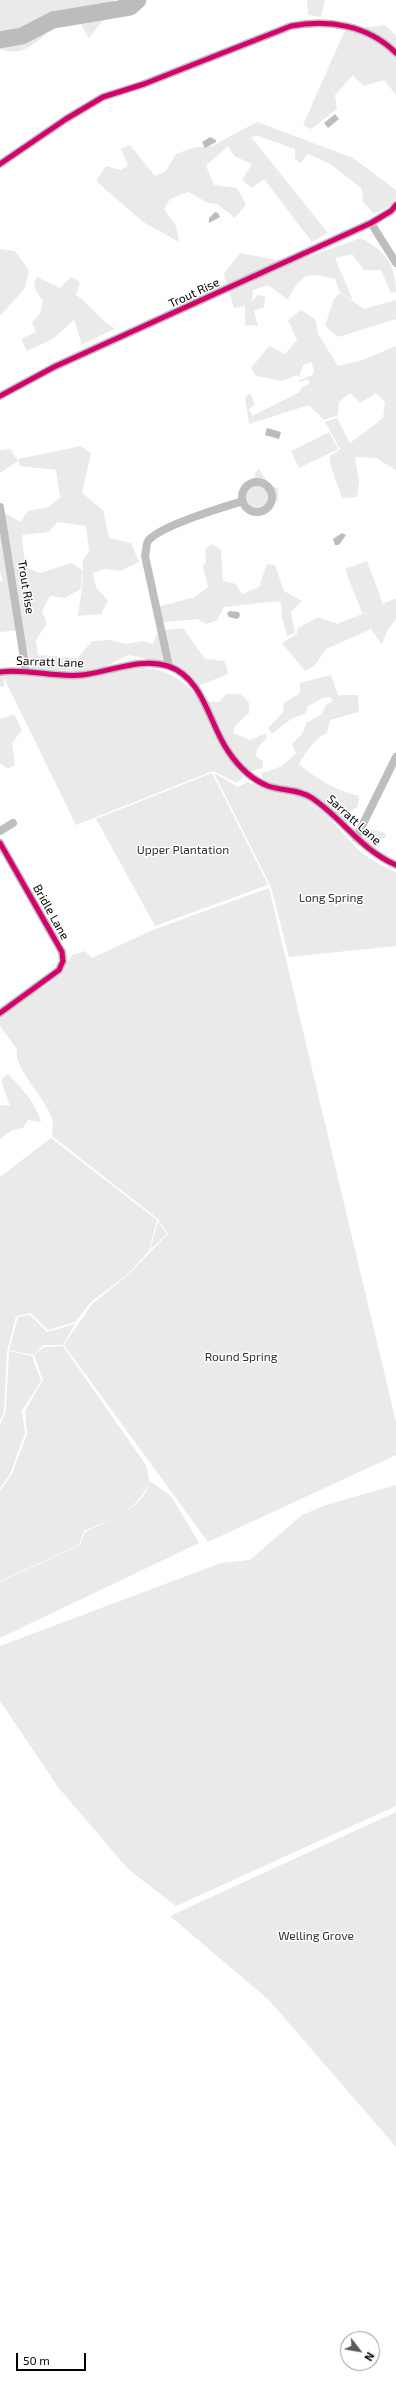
<!DOCTYPE html>
<html>
<head>
<meta charset="utf-8">
<style>
  body { margin:0 }
  #map { position:relative; width:396px; height:2387px; overflow:hidden; background:#fff; font-family:"Exo 2",sans-serif }
  canvas { display:block }
  .north { position:absolute; left:340px; top:2331px; width:40px; height:40px; box-sizing:border-box; background:#fff; border:1px solid #999; border-radius:50%; rotate:121deg; font-size:11px; font-weight:700; line-height:16px; text-align:center; color:#000 }
  .north::after { content:''; display:block; margin:auto; width:14px; height:18px; background:#595959; clip-path:polygon(50% 0,100% 100%,50% 72%,0 100%) }
  .scale { position:absolute; left:16px; top:2353px; width:70px; height:18px; box-sizing:border-box; border:2px solid #000; border-top:0; padding-left:5px; font-size:12px; line-height:14px; white-space:nowrap; color:#000; -webkit-text-stroke:3px #fff; paint-order:stroke }
</style>
</head>
<body>
<div id="map">
<canvas width="396" height="2387"></canvas>
<div class="north">N</div>
<div class="scale">50 m</div>
</div>
<script>
const c = document.querySelector('canvas').getContext('2d');
c.lineJoin = 'round';
function fillPath(path, color) { c.fillStyle = color; c.fill(path, 'evenodd'); }
function stroke(path, color, width, dash) { c.strokeStyle = color; c.lineWidth = width; c.lineCap = dash ? 'butt' : 'round'; c.setLineDash(dash || []); c.stroke(path); }
function drawText(font, color, halo, rows, align = 'center') {
  c.font = font + ' "Exo 2",sans-serif'; c.lineWidth = 3; c.setLineDash([]); c.textBaseline = 'middle'; c.strokeStyle = halo; c.fillStyle = color; for (const [text, x, y, turn = 0] of rows) {
    c.save(); c.translate(x, y); c.rotate((+turn || 0) * Math.PI / 180); c.textAlign = isNaN(turn) ? turn : align; if (halo) c.strokeText(text, 0, 0); c.fillText(text, 0, 0); c.restore();
  }
}
fillPath(new Path2D(`
  M0 0H114L108 14 89 38 79 21 61 26 57 13 45 15 47 33C33 46 19 57 0 49Z
  M307 0H325L321 17 308 15Z
  M385 25 396 36V95L384 80 363 86 353 75 335 95 337 109 311 129 303 125 345 30Z
  M257 122 353 158 396 190V199L388 207 374 214 363 202 362 189 332 165 308 154 300 163 295 159V149L258 136 251 137 328 233 312 242 264 179 252 188 242 180 252 164 234 156 228 146 206 166 214 185 237 188 246 204 235 218 217 204 208 203 188 192 170 199 164 209 176 226 179 242 143 222 96 181 106 166 121 170 128 165 121 149 130 145 155 176 165 172 176 154 195 147 212 146Z
  M361 238C385 251 396 264 396 292L391 293 381 270H364L352 254 335 258 353 301 340 292 335 279C308 272 301 273 288 300L268 285 253 290 252 301 258 295 265 296 264 307 254 311 258 326 245 325V306L234 308 224 274 240 253 276 260 301 259Z
  M0 249 15 251 29 270 25 288 0 316Z
  M37 277 60 288 71 277 80 282 76 295C91 305 99 319 115 329L82 344 74 320 53 339 27 351 21 339 36 332 32 322 40 314 43 301 36 291 34 282Z
  M340 293 364 309 396 300V319L338 337 325 326 334 299Z
  M301 310 316 320 318 334 338 366 363 360 396 346V470L376 458 355 457 359 482 357 497 342 498 330 464V456L340 449 325 422 337 418 350 443 383 418 385 402 376 393 360 403 350 393 339 402 338 415 324 420 309 405 249 424 245 397 250 393 255 404 249 409 252 416 300 392 301 388 310 383 307 379 299 383 300 380 313 375 314 370 311 362 303 365 299 377 297 375 282 381 256 376 251 368 269 346 285 354 297 340 288 320Z
  M329 432 338 449 299 468 291 451Z
  M81 446 91 453 82 493 103 510 109 538 131 543 139 562 121 571 104 569 93 573 96 587 108 601 101 614 78 616 82 588 83 560 89 551 86 526 57 522 49 532 22 535 25 567 40 573 71 563 82 570 81 589 65 598 50 596 42 611 47 623 36 640 38 655 78 658 92 641 110 640 126 644 143 641 153 644 158 631 183 628 205 659 225 661 228 674 196 687 162 662 128 655 104 667 81 671 32 669 22 630 0 632V581H3L0 573V513L7 514 20 522 28 511 49 507 60 497 56 470 20 466 18 459Z
  M10 449 18 461 0 473V450Z
  M259 469 270 486 278 488V500L258 510 252 508 244 496 248 489 255 485V473Z
  M212 544 221 550 223 581 236 584 242 594 259 587 267 564 275 565 284 591 302 601 291 612 295 633 287 636 282 617 281 602C262 601 243 606 224 607L217 620 207 624 197 619 157 623 154 608 195 597 208 587 203 567 206 561 205 549Z
  M367 561 383 604 396 598V619L387 631 382 645 371 629 326 649 315 665 305 671 282 643 297 634 298 628 318 617 337 624 367 612 362 613 345 569Z
  M0 667 4 669V675C30 675 56 679 81 678 92 678 104 674 114 671 153 663 176 670 201 701L219 702 226 694H241L249 703V713L235 726 233 733 250 740 265 734 267 737 257 749 256 756 263 761V768L252 771 240 770 204 709 223 751 243 777 237 783 213 771 76 825 4 678V687L0 686Z
  M331 675 338 695H358L359 712 330 720 327 733C314 739 306 752 299 764 318 780 335 790 359 796L358 806 346 815 348 827 355 833 365 828 385 833 386 837 373 843 358 846C330 813 308 799 267 789L261 774 282 766 296 753 292 744 302 734 307 722 321 715 326 705 333 701 330 697 323 698 308 706 306 713 291 719 272 734 268 728 283 712 284 703 300 693V683Z
  M14 714 22 730 12 743 15 765 8 769 0 763V719Z
  M212 773 268 885 155 926 96 819Z
  M214 773 238 787 248 782C273 793 300 795 322 812 334 821 342 833 352 843 364 857 380 865 396 872V946L289 957 271 887Z
  M269 888 396 1422V1455L208 1542 64 1345 92 1304 128 1275 168 1234 158 1219 52 1136C52 1132 53 1127 53 1123 50 1101 12 1069 17 1049L0 1026V1015L11 1007 17 1006 28 989 43 988 53 980 52 973 60 963 68 962 72 955 85 951 92 958 155 929Z
  M8 1074C21 1088 36 1102 41 1122L28 1120 23 1128 12 1130 0 1139V1105L10 1106 1 1080Z
  M51 1138 157 1220 149 1251 128 1274 91 1302 75 1322 48 1330 31 1313 16 1316 7 1352 4 1411 0 1421V1177Z
  M158 1221 167 1234 150 1250Z
  M30 1315 47 1332 75 1324 63 1345H43L33 1355 9 1350 18 1317Z
  M63 1346 146 1465C147 1469 149 1476 149 1481 146 1509 106 1521 84 1531L79 1545 0 1581V1491L12 1474 27 1434 25 1411 43 1380 34 1355 44 1347Z
  M9 1351 32 1356 41 1381 22 1411 25 1433 10 1474 0 1488V1426L6 1410Z
  M150 1481 171 1496 199 1543 0 1638V1582L80 1545 85 1532C114 1518 136 1512 150 1481Z
  M396 1485V1806L176 1906 128 1869 58 1787 0 1701V1646L221 1563 250 1560 302 1515 326 1505Z
  M396 1812V2147L269 2000 170 1916Z`), '#eaeaea');
fillPath(new Path2D(`
  M335 114 339 119 328 128 324 123Z
  M210 137 216 140V142L205 148 202 142Z
  M215 212 218 213 220 217 209 223V218Z
  M267 428 281 432 279 439 265 435Z
  M342 533 346 535 339 545H335L333 539Z
  M229 611 239 612 240 616 237 619 229 617 227 614Z`), '#bcbcbc');
stroke(new Path2D(`
  M0 40 22 36 53 20 130 7 138 0`), '#bcbcbc', 17);
stroke(new Path2D(`
  M0 164 66 119 103 97 144 84 291 26C328 19 368 25 396 53
  M371 223 396 263
  M0 396 54 367 371 223 391 211 396 205
  M242 497a15 15 0 1 1 30 0a15 15 0 1 1-30 0Z
  M0 507 26 671
  M169 666 145 556C146 552 146 545 148 541 159 526 223 507 243 501
  M0 672C27 668 55 678 82 675 110 672 140 657 168 666 204 678 209 724 228 751 238 766 250 779 268 786 282 791 299 789 312 798 343 819 361 850 396 865
  M0 831 13 823
  M356 838 396 757
  M0 843 62 952 63 961 59 970 0 1013`), '#bebebe', 8);
stroke(new Path2D(`
  M0 164 66 119 103 97 144 84 291 26C328 19 368 25 396 53
  M0 396 54 367 371 223 391 211 396 205
  M0 672C27 668 55 678 82 675 110 672 140 657 168 666 204 678 209 724 228 751 238 766 250 779 268 786 282 791 299 789 312 798 343 819 361 850 396 865
  M0 843 62 952 63 961 59 970 0 1013`), '#d6006c', 5);
drawText('12px', '#000', '#fff', [
  ["Trout Rise",194,293,-25],
  ["Trout Rise",26,587,81],
  ["Sarratt Lane",50,662,2],
  ["Sarratt Lane",354,820,42],
  ["Bridle Lane",51,912,61]
]);
drawText('12px', '#303030', '#fff', [
  ["Upper Plantation",183,850],
  ["Long Spring",331,898],
  ["Round Spring",241,1357],
  ["Welling Grove",316,1936]
]);
</script>
</body>
</html>
